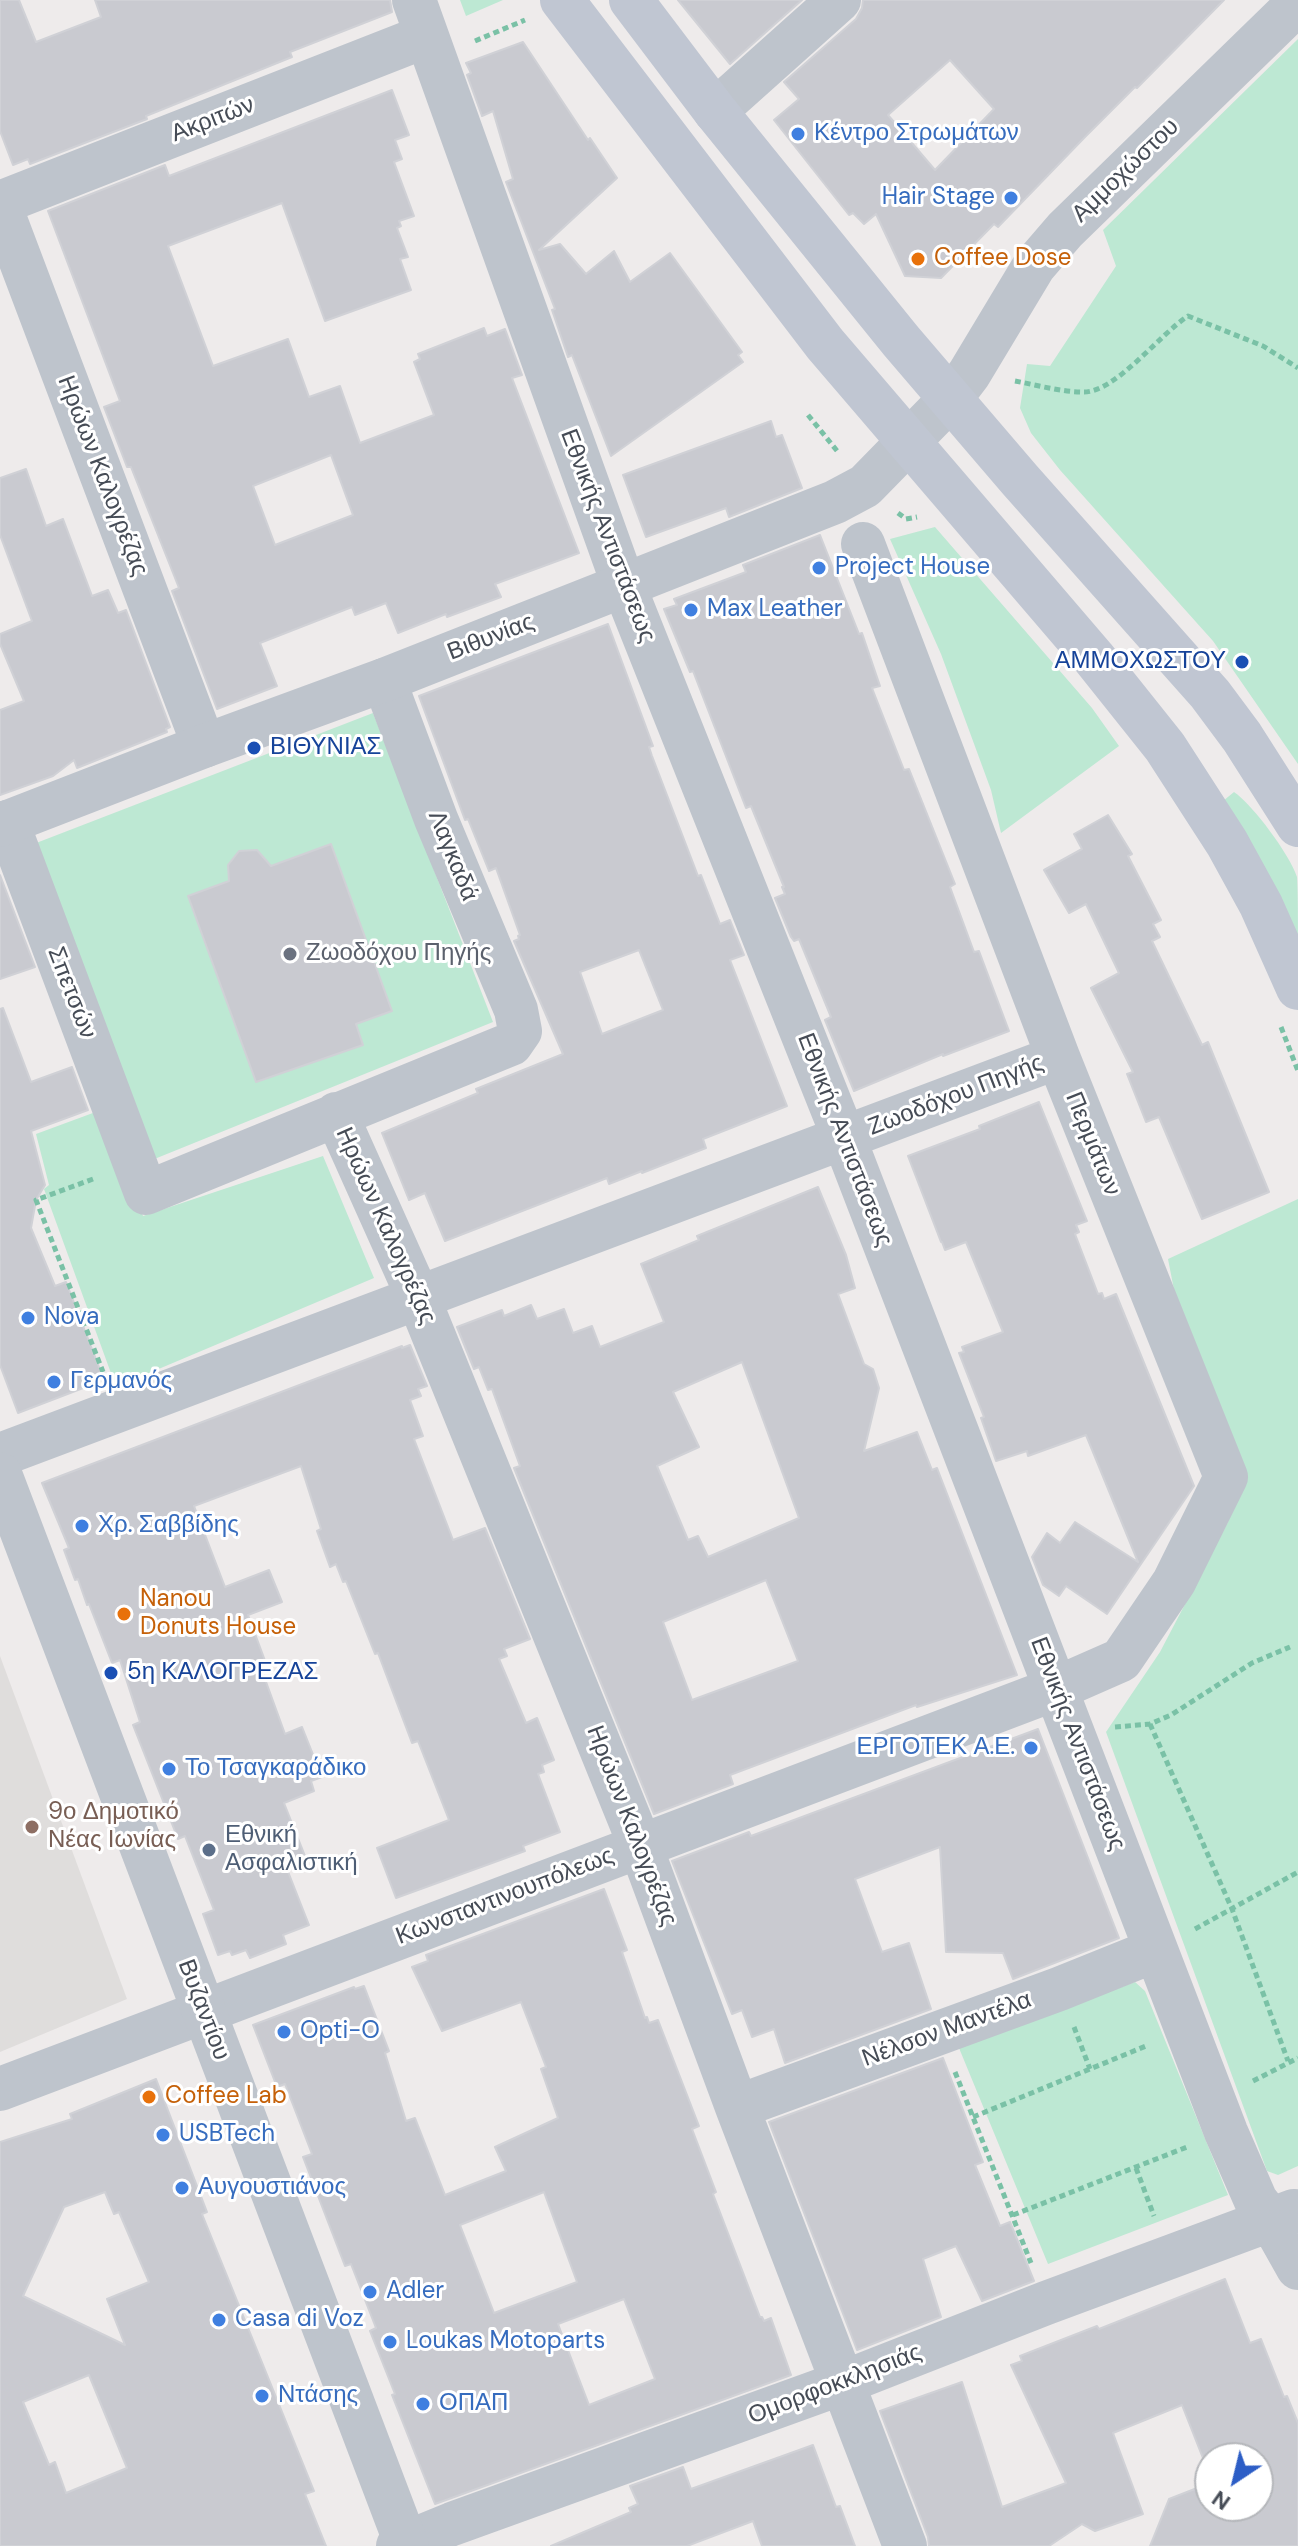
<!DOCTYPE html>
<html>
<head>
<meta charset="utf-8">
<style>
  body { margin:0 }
  #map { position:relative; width:1298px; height:2546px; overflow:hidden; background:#eeebeb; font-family:"DM Sans",sans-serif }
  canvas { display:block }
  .north { position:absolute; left:1194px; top:2442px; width:80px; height:80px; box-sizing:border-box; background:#fff; border:2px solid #b5b7bb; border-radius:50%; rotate:215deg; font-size:22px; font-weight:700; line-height:32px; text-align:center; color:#464c56 }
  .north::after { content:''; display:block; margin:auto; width:28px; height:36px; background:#2d5ec6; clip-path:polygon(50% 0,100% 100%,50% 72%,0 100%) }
</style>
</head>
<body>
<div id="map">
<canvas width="1298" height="2546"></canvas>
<div class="north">N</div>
</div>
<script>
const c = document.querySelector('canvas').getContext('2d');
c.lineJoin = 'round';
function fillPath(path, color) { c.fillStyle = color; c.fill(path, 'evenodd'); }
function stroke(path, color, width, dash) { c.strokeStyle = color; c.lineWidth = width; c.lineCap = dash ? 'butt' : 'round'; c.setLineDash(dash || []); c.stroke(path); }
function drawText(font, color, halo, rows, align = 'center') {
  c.font = font + ' "DM Sans",sans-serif'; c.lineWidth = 6; c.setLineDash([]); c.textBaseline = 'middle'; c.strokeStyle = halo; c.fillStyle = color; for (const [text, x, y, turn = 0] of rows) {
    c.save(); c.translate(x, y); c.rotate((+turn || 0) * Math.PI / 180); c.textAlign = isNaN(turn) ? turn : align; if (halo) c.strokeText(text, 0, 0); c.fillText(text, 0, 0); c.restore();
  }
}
fillPath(new Path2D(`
  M0 1656 127 1999 0 2052Z`), '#dfdddc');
fillPath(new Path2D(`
  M460 0H503L466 16Z
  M1298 39V764L1213 641 1060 470 1031 433 1020 408 1027 364 1050 366 1116 266 1103 230Z
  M935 527 1092 708 1119 746 1001 833 991 790 941 654 890 539Z
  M373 713 493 1022 152 1160 31 845Z
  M1234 792C1253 805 1290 855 1297 877 1298 890 1298 925 1298 940L1223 801Z
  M101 1110 143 1216 323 1156 374 1278 116 1387 44 1189 49 1185 36 1134Z
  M1298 1199V2166L1278 2175 1267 2171 1106 1732 1160 1652 1229 1520 1183 1336 1168 1259Z
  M1135 1982 1145 1991 1228 2195 1048 2264 959 2048Z`), '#bde8d3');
const building = new Path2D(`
  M0 0H19L36 42 101 17 95 0H390L392 12 290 52 292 57 146 116 147 119 30 164 28 159 13 165 0 131Z
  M678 0H802L730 64Z
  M863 0H1224L1137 88 1135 87 1085 137 998 227 994 224 941 278 905 276 876 214 864 224 853 213 849 215 774 120 799 99 784 82 856 19 862 8ZM950 60 994 109 935 170 888 115Z
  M523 42 588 140 590 138 617 178 539 250 560 244 586 274 614 251 630 282 670 253 742 352 738 355 743 362 611 456 572 355 568 357 552 310 555 309 506 182 513 179 493 111 482 116 467 75 471 73 466 63Z
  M392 90 409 135 395 140 402 159 394 162 414 216 399 221 401 226 397 228 408 257 400 259 411 290 325 321 282 203 168 246 213 366 288 339 309 397 340 386 360 443 434 415 414 362 420 359 418 354 484 328 487 336 505 329 522 375 512 378 579 553 495 584 501 597 447 617 446 614 398 633 386 603 355 615 352 607 260 643 277 686 217 709 172 591 179 588 131 467H127L104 407 120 401 48 211 165 165 169 176ZM331 455 353 515 275 545 253 486Z
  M771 421 776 437 782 435 802 488 729 517 726 508 646 537 623 475Z
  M26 469 46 526 63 519 92 596 108 590 118 613 126 610 170 727 166 729 167 732 77 768 74 760 53 776 0 795V710L24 701 0 644V634L32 621 0 535V478Z
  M820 535 859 634 862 633 880 686 872 688 904 770 909 769 955 884 950 887 974 952 979 951 1009 1031 943 1056V1054L854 1091 825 1020 831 1017 799 939 794 941 791 937 775 898 785 894 782 887H784L751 806 746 808 693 671 690 672 664 609 677 605 674 599 746 572 743 565Z
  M608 624 653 746 649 747 652 756 698 876 701 875 720 924 730 920 744 955 730 960 787 1106 703 1139 706 1148 642 1173V1171L609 1184 607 1178 445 1241 425 1193 409 1200 382 1133 478 1093 476 1089 563 1054 514 941 519 939 518 936 520 935 496 868 489 871 468 819 465 820 419 696ZM639 950 663 1010 602 1034 580 972Z
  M1108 815 1132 854 1128 856 1161 920 1153 924 1160 937 1152 941 1202 1045 1208 1042 1269 1192 1202 1219 1159 1117 1146 1122 1127 1074 1133 1072 1091 988 1119 973 1086 904 1069 913 1044 870 1082 849 1074 834Z
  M331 844 392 1011 356 1024 363 1045 256 1082 188 896 229 881 228 865 239 851 257 850 271 866Z
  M0 875 35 967 0 979Z
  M3 1008 31 1082 72 1067 88 1110 31 1131 45 1185 36 1200 31 1228 55 1286 66 1282 104 1380 18 1413 0 1365V1009Z
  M1039 1102 1087 1221 1076 1225 1079 1232 1075 1234 1098 1294 1102 1293 1104 1299 1116 1294 1194 1486 1107 1614 1066 1586 1059 1596 1043 1585 1032 1557 1047 1533 1060 1543 1075 1522 1138 1562 1086 1435 1028 1456 1027 1451 996 1461 981 1418 984 1417 959 1353 964 1352 962 1347 1003 1332 966 1242 945 1250 942 1242H941L908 1156 980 1129 979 1126Z
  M818 1187 846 1255 855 1288 838 1294 864 1364 873 1369 879 1388 864 1451 917 1432 932 1470 937 1468 1017 1675 917 1707 916 1705 730 1775 733 1784 654 1814 514 1468 520 1466 492 1389 488 1390 479 1367 474 1369 457 1327 502 1310 504 1316 531 1305 537 1319 564 1309 573 1333 592 1326 600 1347 664 1322 641 1264 699 1240 697 1236ZM742 1362 799 1518 708 1557 698 1536 688 1540 657 1466 699 1447 673 1392ZM766 1580 798 1661 692 1700 663 1622Z
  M410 1345 427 1386 418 1389 421 1396 410 1400 423 1436 414 1439 453 1540 485 1528 530 1639 504 1649 507 1656 499 1659 526 1723 537 1718 554 1760 542 1765 544 1772 538 1774 560 1832 523 1846 525 1851 396 1898 377 1848 449 1820 418 1741 412 1743 378 1653 375 1654 346 1581 343 1582 336 1564 330 1567 317 1531 321 1529 301 1466 194 1506 225 1587 269 1570 282 1602 248 1615 267 1666 261 1668 285 1734 302 1727 322 1777 311 1781 314 1791 284 1803 307 1861 287 1869 309 1925 283 1935 286 1944 250 1958 246 1950 232 1955 230 1951 218 1955 203 1914 214 1910 185 1836 178 1839 133 1725 140 1722 120 1660 112 1663 89 1604 87 1605 78 1579 75 1580 64 1550 69 1548 42 1483 402 1346V1348Z
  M1038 1729 1119 1938 1013 1979 1003 1953 946 1952 940 1847 855 1879 882 1952 909 1943 931 2009 785 2063 774 2029 752 2037 742 2010 732 2014 672 1861 749 1832 751 1836Z
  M604 1889 627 1950 622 1952 645 2018 647 2017 649 2023 658 2020 699 2126 692 2129 716 2192 713 2194 760 2317H762L764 2321 771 2318 791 2375 435 2504 392 2395 395 2394 370 2331 376 2328 351 2264 345 2266 303 2157 312 2154 285 2084 277 2087 253 2025 354 1987 355 1989 364 1986 389 2051 385 2053 406 2121 415 2118 445 2195 506 2171 495 2147 558 2118 541 2069 546 2067 521 2002 442 2031 412 1967 428 1961 426 1955ZM544 2192 577 2282 494 2313 460 2225ZM624 2299 655 2379 589 2405 558 2324Z
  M943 2058 983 2162 975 2165 1000 2226 1010 2222 1034 2281 982 2301 956 2246 923 2259 941 2317 857 2350 769 2122Z
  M156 2079 207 2212 202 2214 314 2491 305 2494 326 2546H0V2142L72 2119 70 2114ZM105 2192 114 2214 119 2212 149 2282 107 2299 125 2345 23 2296 64 2207ZM89 2375 127 2468 66 2493 55 2462 49 2465 23 2402Z
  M1225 2279 1250 2343 1261 2339 1284 2397 1287 2396 1298 2423V2546H1150L1169 2499 1210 2483V2506H1258V2458H1210V2476L1182 2405 1113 2433 1143 2514 1095 2531 1082 2524 1049 2546H929L928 2537 880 2411 962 2382 1002 2507 1066 2483 1011 2365 1022 2361 1020 2356 1097 2326 1099 2329Z
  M813 2445 836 2507 840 2506 855 2546H762L753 2521 687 2546H551L631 2512 629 2508 638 2504 630 2486 683 2467 691 2489Z`);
fillPath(building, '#c9cad0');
stroke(building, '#d0d1d6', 2);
stroke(new Path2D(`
  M475 41 525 20
  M1015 381C1037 385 1061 392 1083 392 1115 393 1160 334 1188 316L1263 346 1298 368
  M808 415 838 452
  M898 513 906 519 917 517
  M1281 1027 1298 1071
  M93 1179 36 1200 103 1372
  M1150 1724 1232 1909 1288 2061
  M1115 1727 1150 1724 1171 1715 1252 1663 1290 1647
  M1195 1929 1298 1872
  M1074 2027 1090 2069
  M955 2072 1031 2263
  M1253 2081 1298 2058
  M973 2117 1146 2046
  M1136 2168 1154 2216
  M1013 2215 1187 2147`), '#7ac1a6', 5, [6, 4]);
stroke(new Path2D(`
  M414 0 624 586 844 1138 1226 2132 1256 2201 1271 2220 1298 2268
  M715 111 839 0
  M0 203 426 36
  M0 206 204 746
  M7 822 146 1193 511 1044 520 1031 516 1010 436 819 384 680
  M336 1114 418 1297 640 1845 737 2107 905 2546
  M0 1455 1058 1057
  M0 2089 1055 1689 1121 1660 1174 1582 1226 1477 1058 1057 863 544
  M737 2107 1059 1989 1156 1950
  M398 2546 452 2524 842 2383 1046 2303 1294 2211`), '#bec4cc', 44);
stroke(new Path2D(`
  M0 825 204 746 384 680 835 502 865 486 950 399 969 374 1034 266 1065 230 1298 3
  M0 1474 407 2546`), '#bec4cc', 44);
stroke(new Path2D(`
  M562 0 825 344 1094 658 1165 747 1227 843 1261 905 1298 988
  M631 0 715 111 901 341 1020 480 1210 694 1242 737 1298 825`), '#c0c6d2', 44);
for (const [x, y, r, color] of [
  [798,134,8,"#3f7fe0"],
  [1011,198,8,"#3f7fe0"],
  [918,259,8,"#e8710a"],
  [819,568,8,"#3f7fe0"],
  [691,610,8,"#3f7fe0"],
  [1242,662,8,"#1a4fb4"],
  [254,748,8,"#1a4fb4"],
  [290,954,8,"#6b7280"],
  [28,1318,8,"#3f7fe0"],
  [54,1382,8,"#3f7fe0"],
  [82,1526,8,"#3f7fe0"],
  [124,1614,8,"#e8710a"],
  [111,1673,8,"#1a4fb4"],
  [1031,1748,8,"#3f7fe0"],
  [169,1769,8,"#3f7fe0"],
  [32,1827,8,"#8d6e63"],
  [209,1850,8,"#5c6f8a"],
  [284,2032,8,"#3f7fe0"],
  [149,2097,8,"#e8710a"],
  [163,2135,8,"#3f7fe0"],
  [182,2188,8,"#3f7fe0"],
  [370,2292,8,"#3f7fe0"],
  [219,2320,8,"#3f7fe0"],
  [390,2342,8,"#3f7fe0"],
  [262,2396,8,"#3f7fe0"],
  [423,2404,8,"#3f7fe0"]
]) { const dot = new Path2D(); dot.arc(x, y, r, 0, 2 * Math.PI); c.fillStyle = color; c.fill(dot); stroke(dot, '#fff', 3); }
drawText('24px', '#464c56', '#fff', [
  ["Ακριτών",213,120,-21],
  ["Αμμοχώστου",1126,171,-44],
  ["Ηρώων Καλογρέζας",102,476,69],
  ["Εθνικής Αντιστάσεως",607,536,69],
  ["Βιθυνίας",491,638,-21],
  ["Λαγκαδά",452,856,68],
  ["Σπετσών",71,993,69],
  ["Ζωοδόχου Πηγής",956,1096,-21],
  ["Εθνικής Αντιστάσεως",844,1140,69],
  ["Περμάτων",1092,1144,68],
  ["Ηρώων Καλογρέζας",385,1226,66],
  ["Εθνικής Αντιστάσεως",1077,1744,69],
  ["Ηρώων Καλογρέζας",631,1826,69],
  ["Κωνσταντινουπόλεως",505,1897,-21],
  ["Βυζαντίου",203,2010,69],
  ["Νέλσον Μαντέλα",947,2030,-20],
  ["Ομορφοκκλησιάς",835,2385,-21]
]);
drawText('24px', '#366cbe', '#fff', [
  ["Κέντρο Στρωμάτων",814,134],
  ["Hair Stage",995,198,"right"],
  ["Project House",835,568],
  ["Max Leather",707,610],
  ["Nova",44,1318],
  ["Γερμανός",70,1382],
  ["Χρ. Σαββίδης",98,1526],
  ["ΕΡΓΟΤΕΚ Α.Ε.",1015,1748,"right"],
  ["Το Τσαγκαράδικο",185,1769],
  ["Opti-O",300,2032],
  ["USBTech",179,2135],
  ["Αυγουστιάνος",198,2188],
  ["Adler",386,2292],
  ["Casa di Voz",235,2320],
  ["Loukas Motoparts",406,2342],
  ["Ντάσης",278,2396],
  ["ΟΠΑΠ",439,2404]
], 'left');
drawText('24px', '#c56008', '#fff', [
  ["Coffee Dose",934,259],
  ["Nanou",140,1600],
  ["Donuts House",140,1628],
  ["Coffee Lab",165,2097]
], 'left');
drawText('24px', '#164399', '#fff', [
  ["ΑΜΜΟΧΩΣΤΟΥ",1226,662,"right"],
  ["ΒΙΘΥΝΙΑΣ",270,748],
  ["5η ΚΑΛΟΓΡΕΖΑΣ",127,1673]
], 'left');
drawText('24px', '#5b616d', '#fff', [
  ["Ζωοδόχου Πηγής",306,954]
], 'left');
drawText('24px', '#785e54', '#fff', [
  ["9ο Δημοτικό",48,1813],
  ["Νέας Ιωνίας",48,1841]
], 'left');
drawText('24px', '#4e5e75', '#fff', [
  ["Εθνική",225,1836],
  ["Ασφαλιστική",225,1864]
], 'left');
</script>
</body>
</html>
